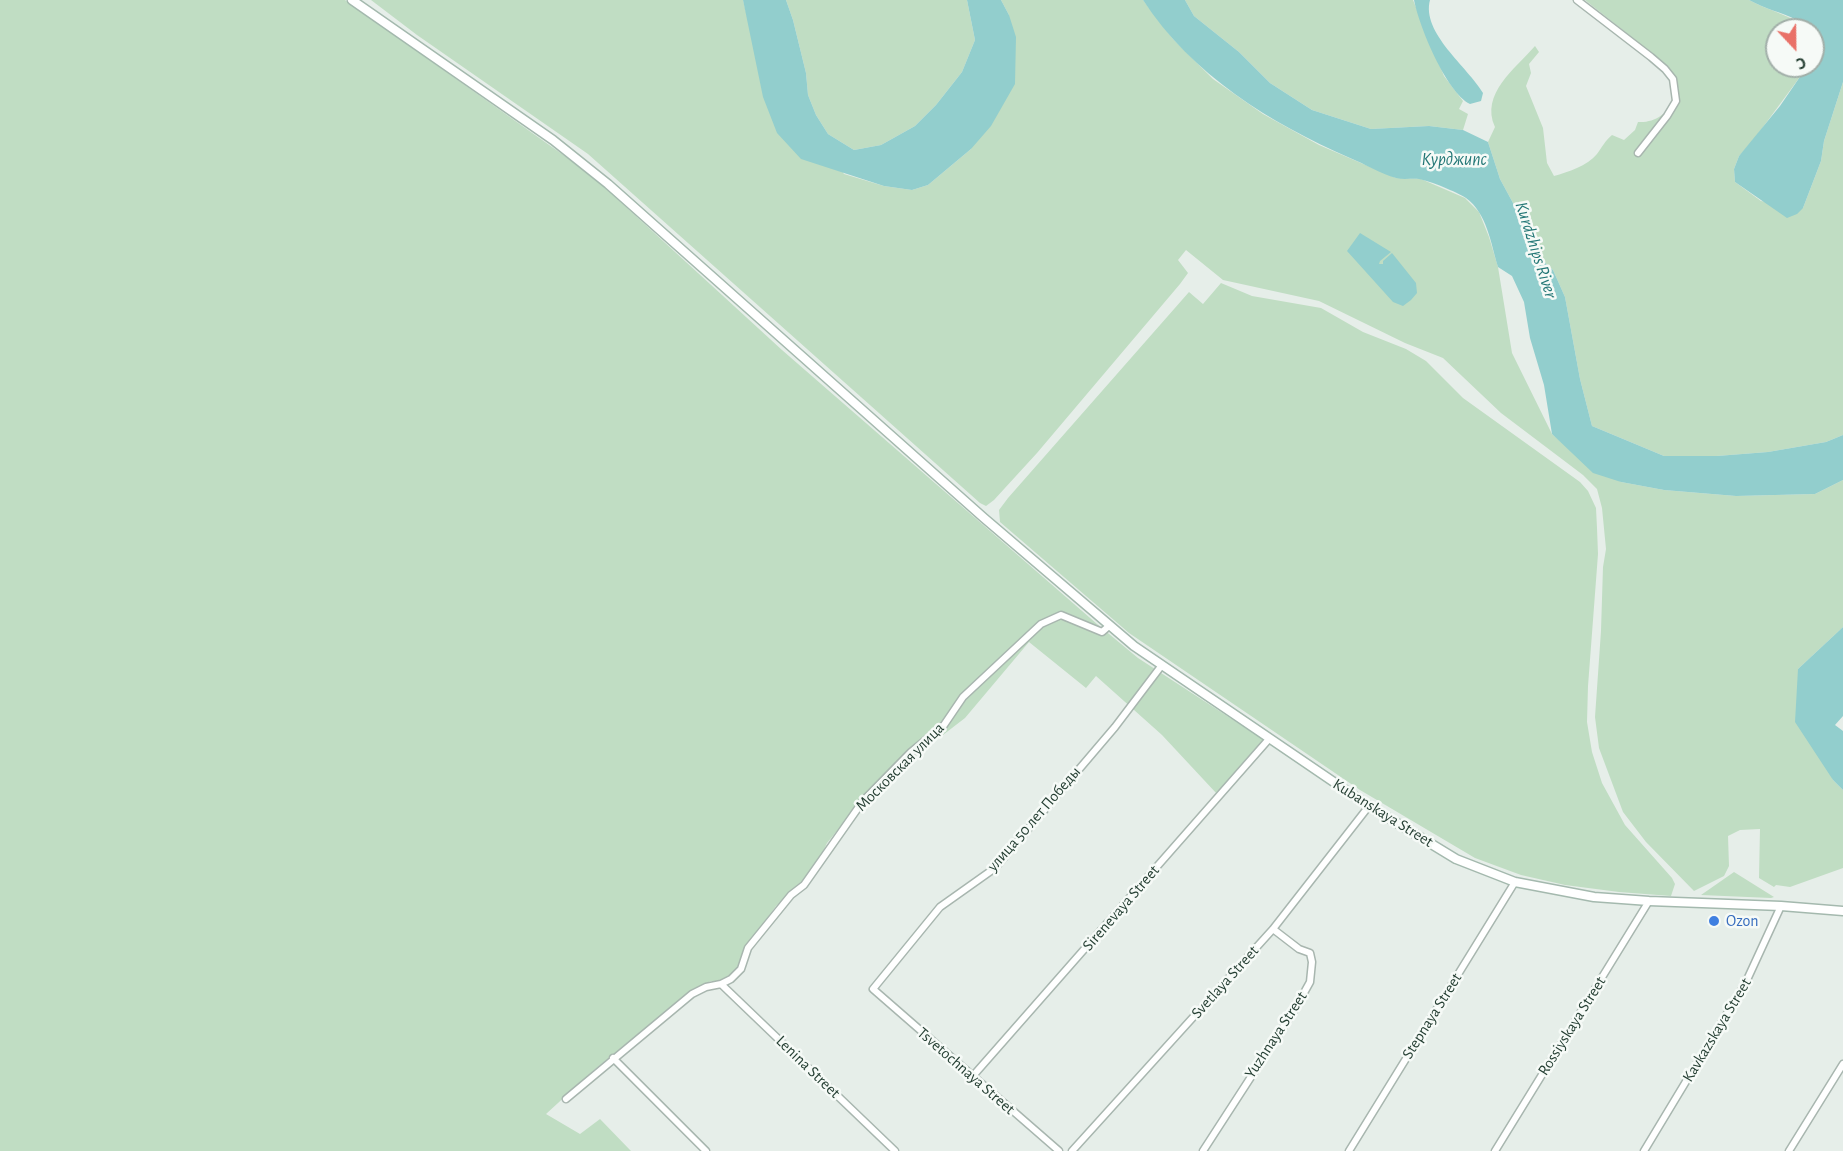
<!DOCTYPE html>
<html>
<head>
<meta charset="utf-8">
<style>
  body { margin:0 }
  #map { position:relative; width:1843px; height:1151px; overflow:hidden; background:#e6eee9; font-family:"Alegreya Sans",sans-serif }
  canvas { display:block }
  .north { position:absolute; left:1765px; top:18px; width:60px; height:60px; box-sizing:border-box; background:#f6faf7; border:2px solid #a2afa9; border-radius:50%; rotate:158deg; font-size:16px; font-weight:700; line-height:24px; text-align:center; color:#253f33 }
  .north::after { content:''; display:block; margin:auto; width:21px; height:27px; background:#e97168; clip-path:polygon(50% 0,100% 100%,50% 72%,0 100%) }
</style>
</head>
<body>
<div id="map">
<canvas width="1843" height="1151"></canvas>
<div class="north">С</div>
</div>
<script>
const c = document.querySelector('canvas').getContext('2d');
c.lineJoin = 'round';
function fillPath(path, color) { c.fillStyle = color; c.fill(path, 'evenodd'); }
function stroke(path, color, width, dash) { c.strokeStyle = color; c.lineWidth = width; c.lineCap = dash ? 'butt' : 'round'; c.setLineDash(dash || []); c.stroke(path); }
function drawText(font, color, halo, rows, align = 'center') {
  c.font = font + ' "Alegreya Sans",sans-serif'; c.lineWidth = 5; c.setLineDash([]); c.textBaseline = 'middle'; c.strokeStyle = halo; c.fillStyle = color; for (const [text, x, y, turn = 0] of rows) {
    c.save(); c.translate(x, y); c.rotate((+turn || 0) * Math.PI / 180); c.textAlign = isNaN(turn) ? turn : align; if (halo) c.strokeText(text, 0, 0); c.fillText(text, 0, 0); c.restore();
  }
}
fillPath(new Path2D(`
  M0 0H345L590 174 782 350 1097 624 1138 658 1264 740 1217 794 1162 735 1096 676 1086 688 1029 642 965 718 900 768 868 802 862 800 827 843 819 860 800 886 776 906 745 950 739 967 729 977 723 981H711L693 989 594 1070 546 1114 580 1134 600 1119 631 1151H0Z
  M371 0H743L749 24 844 174 884 186 912 190 928 185 971 149 1009 15 1001 0H1143L1173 39 1213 79 1263 114 1319 145 1396 178 1421 179 1465 198 1479 212 1489 237 1498 267 1512 353 1552 434 1572 451 1621 482 1664 490 1736 496 1815 494 1843 480V627L1798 669 1833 780 1843 790V868L1790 887 1776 885 1774 887 1759 878 1760 829 1740 830 1728 836 1729 866 1724 876 1694 891 1646 842 1623 812 1599 748 1595 717 1601 631 1603 567 1606 549 1602 508 1597 489 1583 475 1501 413 1443 358 1405 343 1319 301 1223 280 1186 250 1178 260 1188 273 1180 284 1037 453 994 500 986 506 980 503 588 154 417 35Z
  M786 0H967L975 40 962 72 936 105 915 126 881 145 854 150 828 134 816 115 808 95 806 73 793 20Z
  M1185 0H1413L1444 76 1463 101 1459 109 1468 114 1463 130 1429 126 1371 129 1312 110 1270 83 1239 52 1194 16Z
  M1585 0H1749C1769 11 1791 15 1810 30H1777V66H1808L1752 142 1739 156 1734 169 1735 182 1761 201 1803 208 1821 161 1824 141 1843 82V435L1826 442 1768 452 1717 456H1664L1592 426 1580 379 1565 297 1553 270 1546 264 1500 179 1488 142 1495 127C1480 94 1515 69 1535 46L1539 52 1529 64 1531 73 1526 86 1543 128 1547 163 1554 176C1568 172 1587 166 1597 154 1602 147 1605 141 1612 135L1624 140 1635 130 1638 122C1656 123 1665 113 1679 101V90L1668 66Z
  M1813 32 1823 47 1822 55 1813 63Z
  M1221 283 1252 296 1321 308 1363 332 1406 349 1426 361 1463 398 1580 482 1588 491 1596 508 1597 528 1598 554 1588 686 1587 722 1592 752 1602 783 1625 825 1672 878 1675 884 1671 896 1619 892 1565 885 1521 875 1475 858 1360 790 1129 633 1000 522 999 510 1008 498 1189 292 1203 304Z
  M1734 872 1774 897 1771 898 1701 895Z`), '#c0ddc3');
fillPath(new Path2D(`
  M743 0H786L793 20 806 73 808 95 816 115 828 134 854 150 881 145 915 126 936 105 962 72 975 40 967 0H1001L1009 15 1016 37 1015 84 991 126 971 149 928 185 912 190 884 186 801 159 777 133 763 97Z
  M1143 0H1185L1194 16 1239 52 1270 83 1312 110 1371 129 1429 126 1463 130 1488 142 1500 179 1546 264 1553 270 1565 297 1580 379 1592 426 1664 456H1717L1768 452 1826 442 1843 435V480L1815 494 1736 496 1664 490 1621 482 1593 473 1552 434 1544 385 1530 338 1524 302 1512 276 1498 267C1491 244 1487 213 1466 198 1457 192 1430 181 1419 179 1412 178 1404 180 1396 178 1381 174 1365 164 1350 158 1270 123 1192 75 1143 0Z
  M1414 0H1430C1421 33 1468 67 1483 93L1481 101 1470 104C1446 92 1419 26 1414 0Z
  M1749 0H1843V82L1824 141 1821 161 1803 208 1797 214 1787 218 1735 182 1734 169 1739 156 1780 106 1806 68 1813 66V63L1822 55 1823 47 1813 30C1807 28 1803 23 1797 20 1781 12 1765 9 1749 0Z
  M1360 233 1391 252 1380 261 1379 264H1383V261L1392 253 1416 283 1417 293 1411 300 1403 306 1393 302 1347 251Z
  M1843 627V716L1835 725 1843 731V790L1833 780 1795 722 1798 669Z`), '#92cecd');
const minor = new Path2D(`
  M1577 0 1651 57 1665 69 1673 79 1676 101 1667 116 1638 153
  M721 984 895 1151
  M613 1058 706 1151
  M972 1077 1269 739
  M566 1099 692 994 706 987 721 984 731 979 741 969 748 948 791 895 804 885 863 801 911 752 944 725 963 697 1041 624 1061 615 1102 632 1110 625
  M1059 1151 873 989 940 907 995 868 1115 727 1162 665
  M1072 1151 1273 929 1369 806
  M1203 1151 1295 1009 1310 982 1312 962 1310 953 1299 949 1273 929
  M1349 1151 1515 882
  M1495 1151 1649 901
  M1644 1151 1746 982 1781 906
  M1789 1151 1843 1064`);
const secondary = new Path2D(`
  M352 0 553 140 608 184 984 518 1134 646 1369 806 1456 859 1515 882 1594 897 1649 901 1781 906 1843 911`);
stroke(minor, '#a8b6af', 9);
stroke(secondary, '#a4b9ae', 11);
stroke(minor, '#fff', 6);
stroke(secondary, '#fff', 8);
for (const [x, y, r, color] of [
  [1714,921,6,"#3f7fe0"]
]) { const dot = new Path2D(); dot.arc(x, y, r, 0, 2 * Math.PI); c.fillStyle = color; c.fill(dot); stroke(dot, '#f6faf7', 2); }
drawText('16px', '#253f33', '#f6faf7', [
  ["Московская улица",900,767,-45],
  ["Kubanskaya Street",1383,813,32],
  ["улица 50 лет Победы",1034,819,-49],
  ["Sirenevaya Street",1121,908,-49],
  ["Svetlaya Street",1225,982,-48],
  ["Stepnaya Street",1432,1016,-58],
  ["Rossiyskaya Street",1572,1026,-58],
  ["Kavkazskaya Street",1717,1030,-59],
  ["Yuzhnaya Street",1276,1035,-57],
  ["Lenina Street",808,1067,44],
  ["Tsvetochnaya Street",966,1071,41]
]);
drawText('16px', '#366cbe', '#f6faf7', [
  ["Ozon",1726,921]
], 'left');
drawText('italic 18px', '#237776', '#f6faf7', [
  ["Курджипс",1454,160],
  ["Kurdzhips River",1536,250,72]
]);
</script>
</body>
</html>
